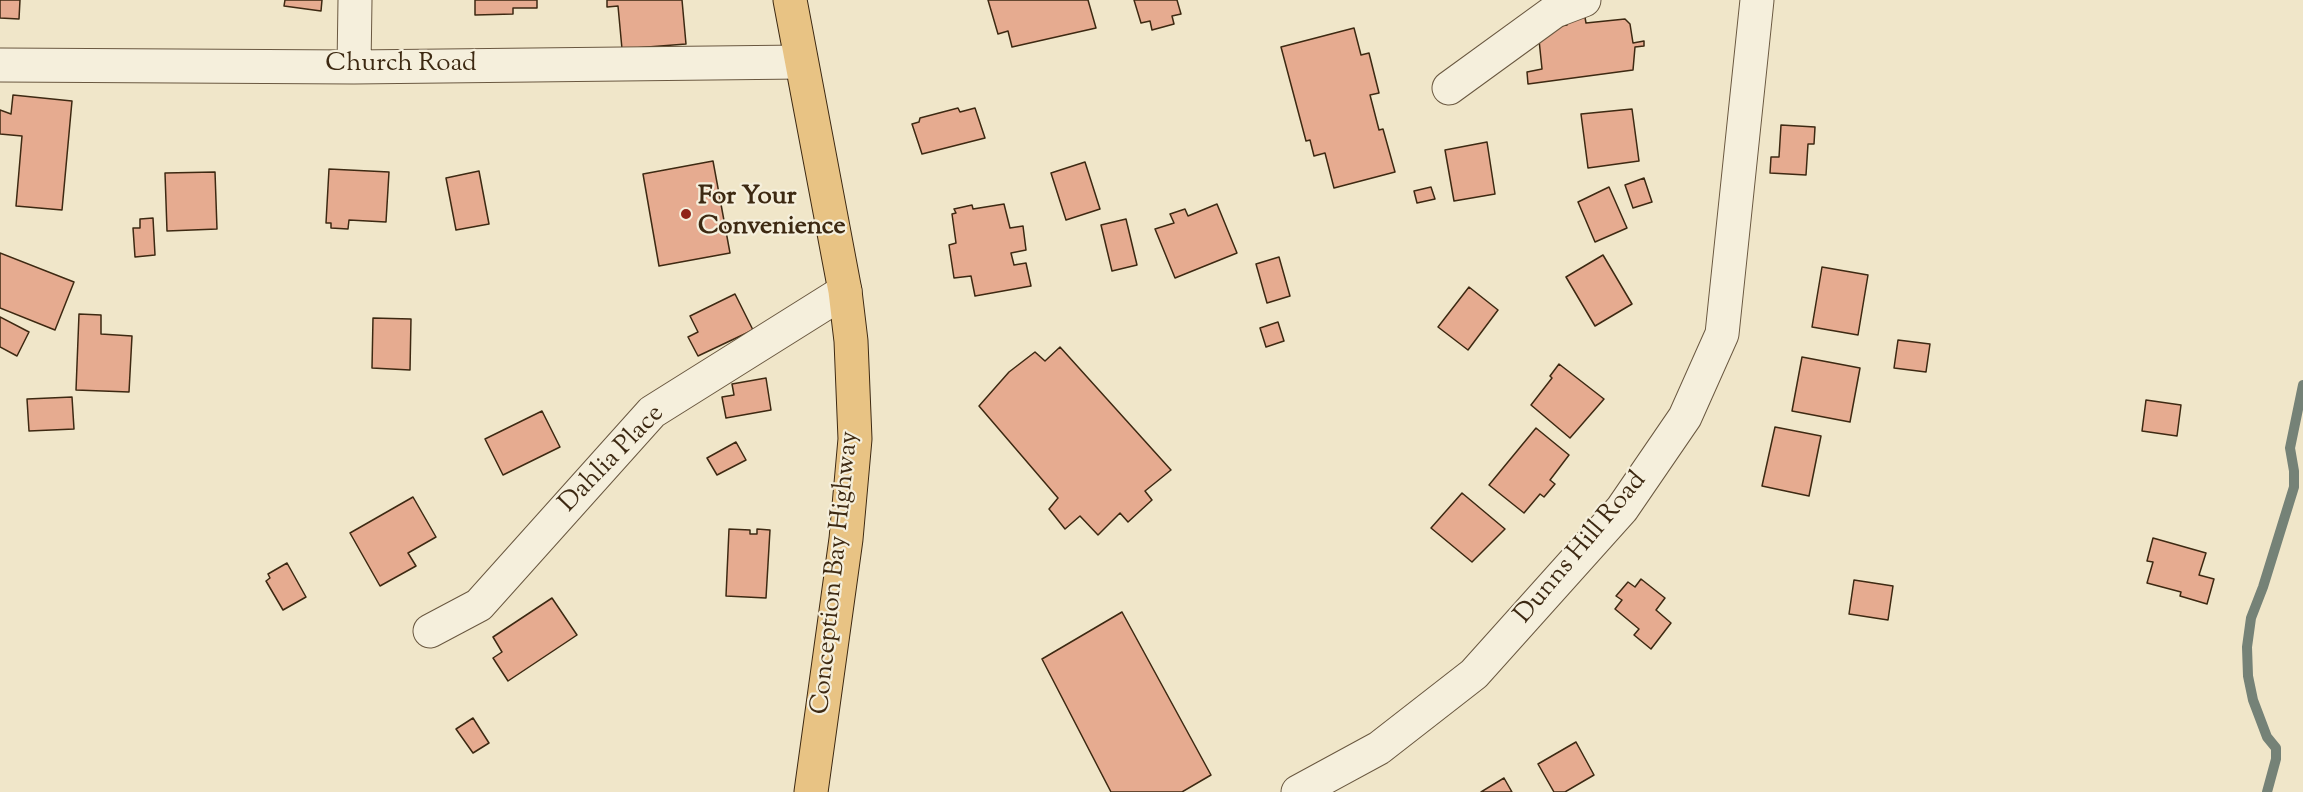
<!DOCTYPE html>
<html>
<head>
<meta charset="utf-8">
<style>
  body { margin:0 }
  canvas { display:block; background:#f0e6c9 }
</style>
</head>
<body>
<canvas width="2303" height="792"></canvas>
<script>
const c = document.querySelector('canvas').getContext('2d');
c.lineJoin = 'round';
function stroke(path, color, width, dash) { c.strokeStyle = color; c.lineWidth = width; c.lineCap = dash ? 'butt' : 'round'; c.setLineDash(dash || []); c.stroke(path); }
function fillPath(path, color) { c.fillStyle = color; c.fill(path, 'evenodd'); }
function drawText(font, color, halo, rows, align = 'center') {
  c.font = font + ' "Sorts Mill Goudy",serif'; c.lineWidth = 4.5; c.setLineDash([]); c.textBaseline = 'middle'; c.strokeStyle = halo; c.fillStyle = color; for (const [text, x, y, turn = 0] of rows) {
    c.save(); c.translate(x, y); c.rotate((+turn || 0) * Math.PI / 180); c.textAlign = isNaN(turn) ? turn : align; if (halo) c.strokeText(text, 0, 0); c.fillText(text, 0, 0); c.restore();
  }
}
stroke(new Path2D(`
  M2267 792 2276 759V748L2267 737 2253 700 2248 676 2247 647 2251 618 2263 587 2294 487V471L2290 448 2303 385`), '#758277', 10);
const building = new Path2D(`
  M0 0H20L19 19 0 18Z
  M285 0H322L321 11 284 6Z
  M475 0H537V8H513V14L475 15Z
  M607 0H682L686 44 622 49 618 6 607 7Z
  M988 0H1088L1096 28 1012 47 1008 31 998 34Z
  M1134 0H1177L1181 14 1172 16 1174 24 1152 30 1150 21 1141 23Z
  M1583 6 1586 23 1625 19 1630 24 1633 43 1644 41V46L1635 47 1633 70 1528 84 1527 72 1542 69 1538 30 1567 25 1566 9Z
  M1354 28 1361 55 1369 53 1379 93 1370 95 1379 130 1383 129 1395 172 1334 188 1325 153 1314 156 1310 140 1306 141 1281 47Z
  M13 95 72 101 62 210 16 206 22 136 0 134V110L11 114Z
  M958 108 960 112 975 108 985 138 922 154 912 124 919 122 920 118Z
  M1632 109 1639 161 1588 168 1581 114Z
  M1781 125 1815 127 1814 144H1808L1806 175 1770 173 1771 157H1779Z
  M1487 142 1495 194 1454 201 1445 150Z
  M713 161 730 253 659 266 643 174Z
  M1085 162 1100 209 1066 220 1051 173Z
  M329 169 389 172 386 222 349 220 348 229 331 228V223H326Z
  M479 171 489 224 456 230 446 178Z
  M215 172 217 229 167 231 165 173Z
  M1644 178 1652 202 1633 208 1625 185Z
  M1431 187 1435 199 1417 203 1414 191Z
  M1609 187 1627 228 1595 242 1578 202Z
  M1004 204 1010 228 1023 226 1026 250 1011 253 1014 265 1026 263 1031 286 975 296 971 276 954 278 949 245 956 243 952 214 956 213 954 209 972 205 973 209Z
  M1217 204 1237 253 1175 278 1155 229 1174 223 1170 214 1185 209 1188 216Z
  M153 218 155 255 135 257 133 228H140V219Z
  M1126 219 1137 265 1112 271 1101 225Z
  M0 253 74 282 55 330 0 308Z
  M1603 255 1632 304 1595 326 1566 277Z
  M1279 257 1290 296 1267 303 1256 264Z
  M1822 267 1868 275 1858 335 1812 327Z
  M1469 287 1498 310 1468 350 1438 327Z
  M735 294 753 330 698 356 688 337 698 332 690 316Z
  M79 314 101 315V334L132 336 129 392 76 390Z
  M0 317 29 332 17 356 0 347Z
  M373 318 411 319 410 370 372 368Z
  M1278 322 1284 341 1266 347 1260 328Z
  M1898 340 1930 344 1926 372 1894 368Z
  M1060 347 1171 470 1145 491 1152 500 1128 522 1120 513 1098 535 1080 516 1065 529 1049 509 1058 498 979 406 1009 372 1035 352 1045 361Z
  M1802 357 1860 368 1850 422 1792 411Z
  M1559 364 1604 399 1570 438 1531 405 1552 378 1550 376Z
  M766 378 771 410 726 418 722 397 734 395 732 384Z
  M72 397 74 429 29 431 27 399Z
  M2146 400 2181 405 2177 436 2142 431Z
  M542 411 560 447 503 475 485 439Z
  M1775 427 1821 436 1809 496 1762 486Z
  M1536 428 1569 455 1550 480 1555 484 1544 497 1540 494 1524 513 1489 485Z
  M736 442 746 460 717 475 707 458Z
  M1462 493 1505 529 1472 562 1431 528Z
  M413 497 436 537 408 553 416 566 380 586 350 533Z
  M729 529 750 530V534H757V529L770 530 766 598 726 596Z
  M2153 538 2206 553 2199 575 2214 579 2207 604 2180 596 2181 592 2147 583 2153 562 2147 561Z
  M287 563 306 597 283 610 266 581 270 578 268 574Z
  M1641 579 1665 598 1656 610 1671 623 1651 649 1634 635 1639 629 1615 609 1622 600 1616 596 1628 582 1635 587Z
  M1854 580 1893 586 1888 620 1849 614Z
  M552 598 577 635 508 681 493 658 502 652 493 637Z
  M1122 612 1211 775 1182 792H1111L1042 659Z
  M473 718 489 743 473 753 456 729Z
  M1576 742 1594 775 1565 792H1554L1538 764Z
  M1504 778 1512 792H1481Z`);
fillPath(building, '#e6ab90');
stroke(building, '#3d2912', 1.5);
const minor = new Path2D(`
  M0 65 354 67 801 62
  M354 67 355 0
  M1449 88 1555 11 1584 0
  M430 631 479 605 652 412 845 291
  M1298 792 1379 748 1474 674 1622 509 1685 417 1722 334 1757 0`);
const major = new Path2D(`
  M790 0 845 291 851 341 855 439 846 539 811 792`);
stroke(minor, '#6a5840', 35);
stroke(major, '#3d2912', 35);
stroke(minor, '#f5efdc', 33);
stroke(major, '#e8c384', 33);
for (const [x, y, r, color] of [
  [686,214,6,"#8f2418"]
]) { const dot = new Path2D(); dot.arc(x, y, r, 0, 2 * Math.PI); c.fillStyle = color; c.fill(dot); stroke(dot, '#f5efdc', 2); }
drawText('26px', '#3d2912', '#f5efdc', [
  ["Church Road",401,66],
  ["Dahlia Place",613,460,-46],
  ["Dunns Hill Road",1582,549,-50],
  ["Conception Bay Highway",837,573,-84]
]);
drawText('bold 26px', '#3d2912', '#f5efdc', [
  ["For Your",698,199],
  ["Convenience",698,229]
], 'left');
</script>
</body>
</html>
